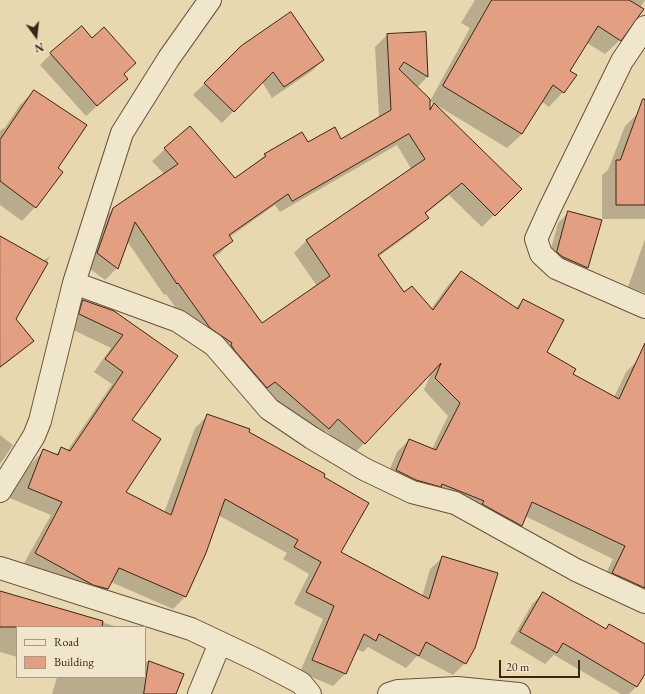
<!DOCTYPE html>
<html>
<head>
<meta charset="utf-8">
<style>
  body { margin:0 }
  #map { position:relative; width:645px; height:694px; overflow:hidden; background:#e8d8b0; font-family:"EB Garamond",serif }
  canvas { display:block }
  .legend { position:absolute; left:16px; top:626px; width:130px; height:52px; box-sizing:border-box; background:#f0e6cc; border:1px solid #a99982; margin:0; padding:5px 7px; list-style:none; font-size:12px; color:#3e2513 }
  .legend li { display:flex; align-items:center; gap:8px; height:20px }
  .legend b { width:20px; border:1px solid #a99982 }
  .north { position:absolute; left:16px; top:16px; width:40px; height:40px; -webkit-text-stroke:3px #f0e6cc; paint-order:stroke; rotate:165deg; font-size:11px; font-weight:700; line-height:16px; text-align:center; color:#3e2513 }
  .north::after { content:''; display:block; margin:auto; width:14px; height:18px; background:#3e2513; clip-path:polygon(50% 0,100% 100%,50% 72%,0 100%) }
  .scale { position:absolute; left:499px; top:660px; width:81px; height:18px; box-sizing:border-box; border:2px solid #3e2513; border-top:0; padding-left:5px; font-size:12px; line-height:14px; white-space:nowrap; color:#3e2513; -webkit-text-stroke:3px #f0e6cc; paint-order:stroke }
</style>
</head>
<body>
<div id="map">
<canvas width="645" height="694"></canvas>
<ul class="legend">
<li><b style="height:5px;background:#f0e6cc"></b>Road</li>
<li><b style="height:11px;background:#e29f82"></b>Building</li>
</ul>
<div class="north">N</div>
<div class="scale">20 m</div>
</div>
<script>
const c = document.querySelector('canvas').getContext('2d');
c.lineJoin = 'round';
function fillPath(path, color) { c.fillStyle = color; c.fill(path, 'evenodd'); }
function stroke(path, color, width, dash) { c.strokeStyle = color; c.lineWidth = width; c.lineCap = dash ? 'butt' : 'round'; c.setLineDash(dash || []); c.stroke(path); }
fillPath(new Path2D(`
  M475 0H645L620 40 605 54 587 43 569 71 563 92 549 107 542 102 522 134 507 148 435 104 520 189 482 227 449 195 425 214 428 218 415 230 378 257 404 294 431 309 449 284 461 272 515 308 524 300 546 352 572 374 614 397 626 372 638 360 645 363V601L600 585 613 559 525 516 521 525 509 537 384 483 397 452 409 440 432 449 448 416 424 390 431 373 352 456 326 431 316 441 198 340 166 294 164 295 127 241 117 268 105 280 85 265 101 221 114 209 164 174 152 161 165 149 235 179 256 164 265 155 302 133 308 143 341 140 379 118 375 47 387 35 425 33 427 77 417 88 429 109 434 104 430 101 470 28 461 23ZM397 145 412 170 306 241 294 253 317 286 262 324 213 258 220 253 232 241 230 237 275 205 280 212Z
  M241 47 323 60 312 71 272 98 262 82 222 123 193 95Z
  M51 54 123 74 116 89 86 116 40 65Z
  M34 91 57 169 35 207 22 221 0 205V131L3 128 4 129 20 105Z
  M639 112 645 114V219H602V175L608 170 625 126Z
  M569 212 601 221 587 268 576 279 547 263 558 223Z
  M645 239V293L628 287Z
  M0 240 43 261 50 256 15 319 32 340 22 351 0 368Z
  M83 301 176 357 131 420 124 492 164 513 195 428 207 416 247 432 322 478 340 552 422 597 430 569 443 557 465 663 453 675 417 656 406 668 368 647 363 652 356 649 345 674 333 686 300 672 323 619 294 604 309 574 283 559 287 553 218 515 205 553 185 597 173 609 111 582 107 589 94 601 23 565 51 515 7 497 22 474 43 451 55 455 61 449 67 451 112 384 94 372 111 348 67 327 71 313Z
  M0 435 13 445 0 464Z
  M0 592 118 627H17V657L0 652Z
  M543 593 605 629 610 625 645 645V672L637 686 629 694H621L554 655 545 664 510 643 532 604Z
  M145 661 183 675 175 694H52L57 677H145Z`), '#0003');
const building = new Path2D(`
  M492 0H629L644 9 621 41 598 26 570 71 577 75 564 93 553 85 522 134 443 86Z
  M291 12 324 60 284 87 273 72 234 112 204 83 241 46Z
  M82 26 92 38 104 27 136 63 124 74 128 79 97 106 50 53Z
  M426 32 428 77 404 62 399 69 430 99V110L434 103 522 189 495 216 462 183 425 213 429 218 378 255 404 292 412 286 433 310 461 271 518 309 523 299 564 320 547 352 576 369 573 374 619 399 645 343V588L612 573 625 546 532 502 522 526 482 504 484 501 442 484 441 487 416 480 396 470 409 439 436 450 460 403 435 378 441 363 365 444 338 419 329 429 275 382 267 388 235 351 231 345 232 343 210 328 178 283 177 284 135 222 118 269 97 253 113 208 178 164 164 148 190 126 235 178 266 156 264 154 302 132 308 142 335 127 341 139 391 110 387 34ZM409 134 425 159 306 240 330 276 262 323 213 255 233 241 229 235 288 194 292 201Z
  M34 90 87 125 58 168 63 172 36 208 0 181V140Z
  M643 99H645V205H616V160H620Z
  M568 211 602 220 588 268 563 257 557 252Z
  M0 236 48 263 16 319 34 341 0 367Z
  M83 300 114 311 178 356 132 420 161 439 126 492 171 515 207 414 250 429 249 432 325 474 324 477 369 503 341 552 429 599 442 556 498 573 475 648 466 664 426 642 419 656 379 634 376 641 364 634 346 674 312 660 334 606 306 592 321 562 294 547 298 540 225 499 206 553 186 597 119 568 108 589 93 585 35 553 62 502 28 488 43 449 58 455 61 447 70 451 123 372 105 359 123 335 79 314Z
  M0 591 103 621 102 627H0Z
  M543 592 606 629 609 624 645 644V674L637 687 563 643 557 653 520 632Z
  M149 661 184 674 176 694H144Z`);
fillPath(building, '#e29f82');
stroke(building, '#3e2513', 1);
const minor = new Path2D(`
  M645 27 622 61 550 208 536 239 541 254 556 268 645 307
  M74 283 178 321 214 345 269 409 312 438 364 469 412 492 455 503 576 570 645 602
  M0 491 34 436 40 421 74 283 122 133 169 58 210 0
  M0 568 191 629 261 662 301 683 310 694
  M199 694 220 643
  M389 694 398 691 457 688 519 694`);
stroke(minor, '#68523a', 24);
stroke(minor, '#f0e6cc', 22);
</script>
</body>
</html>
